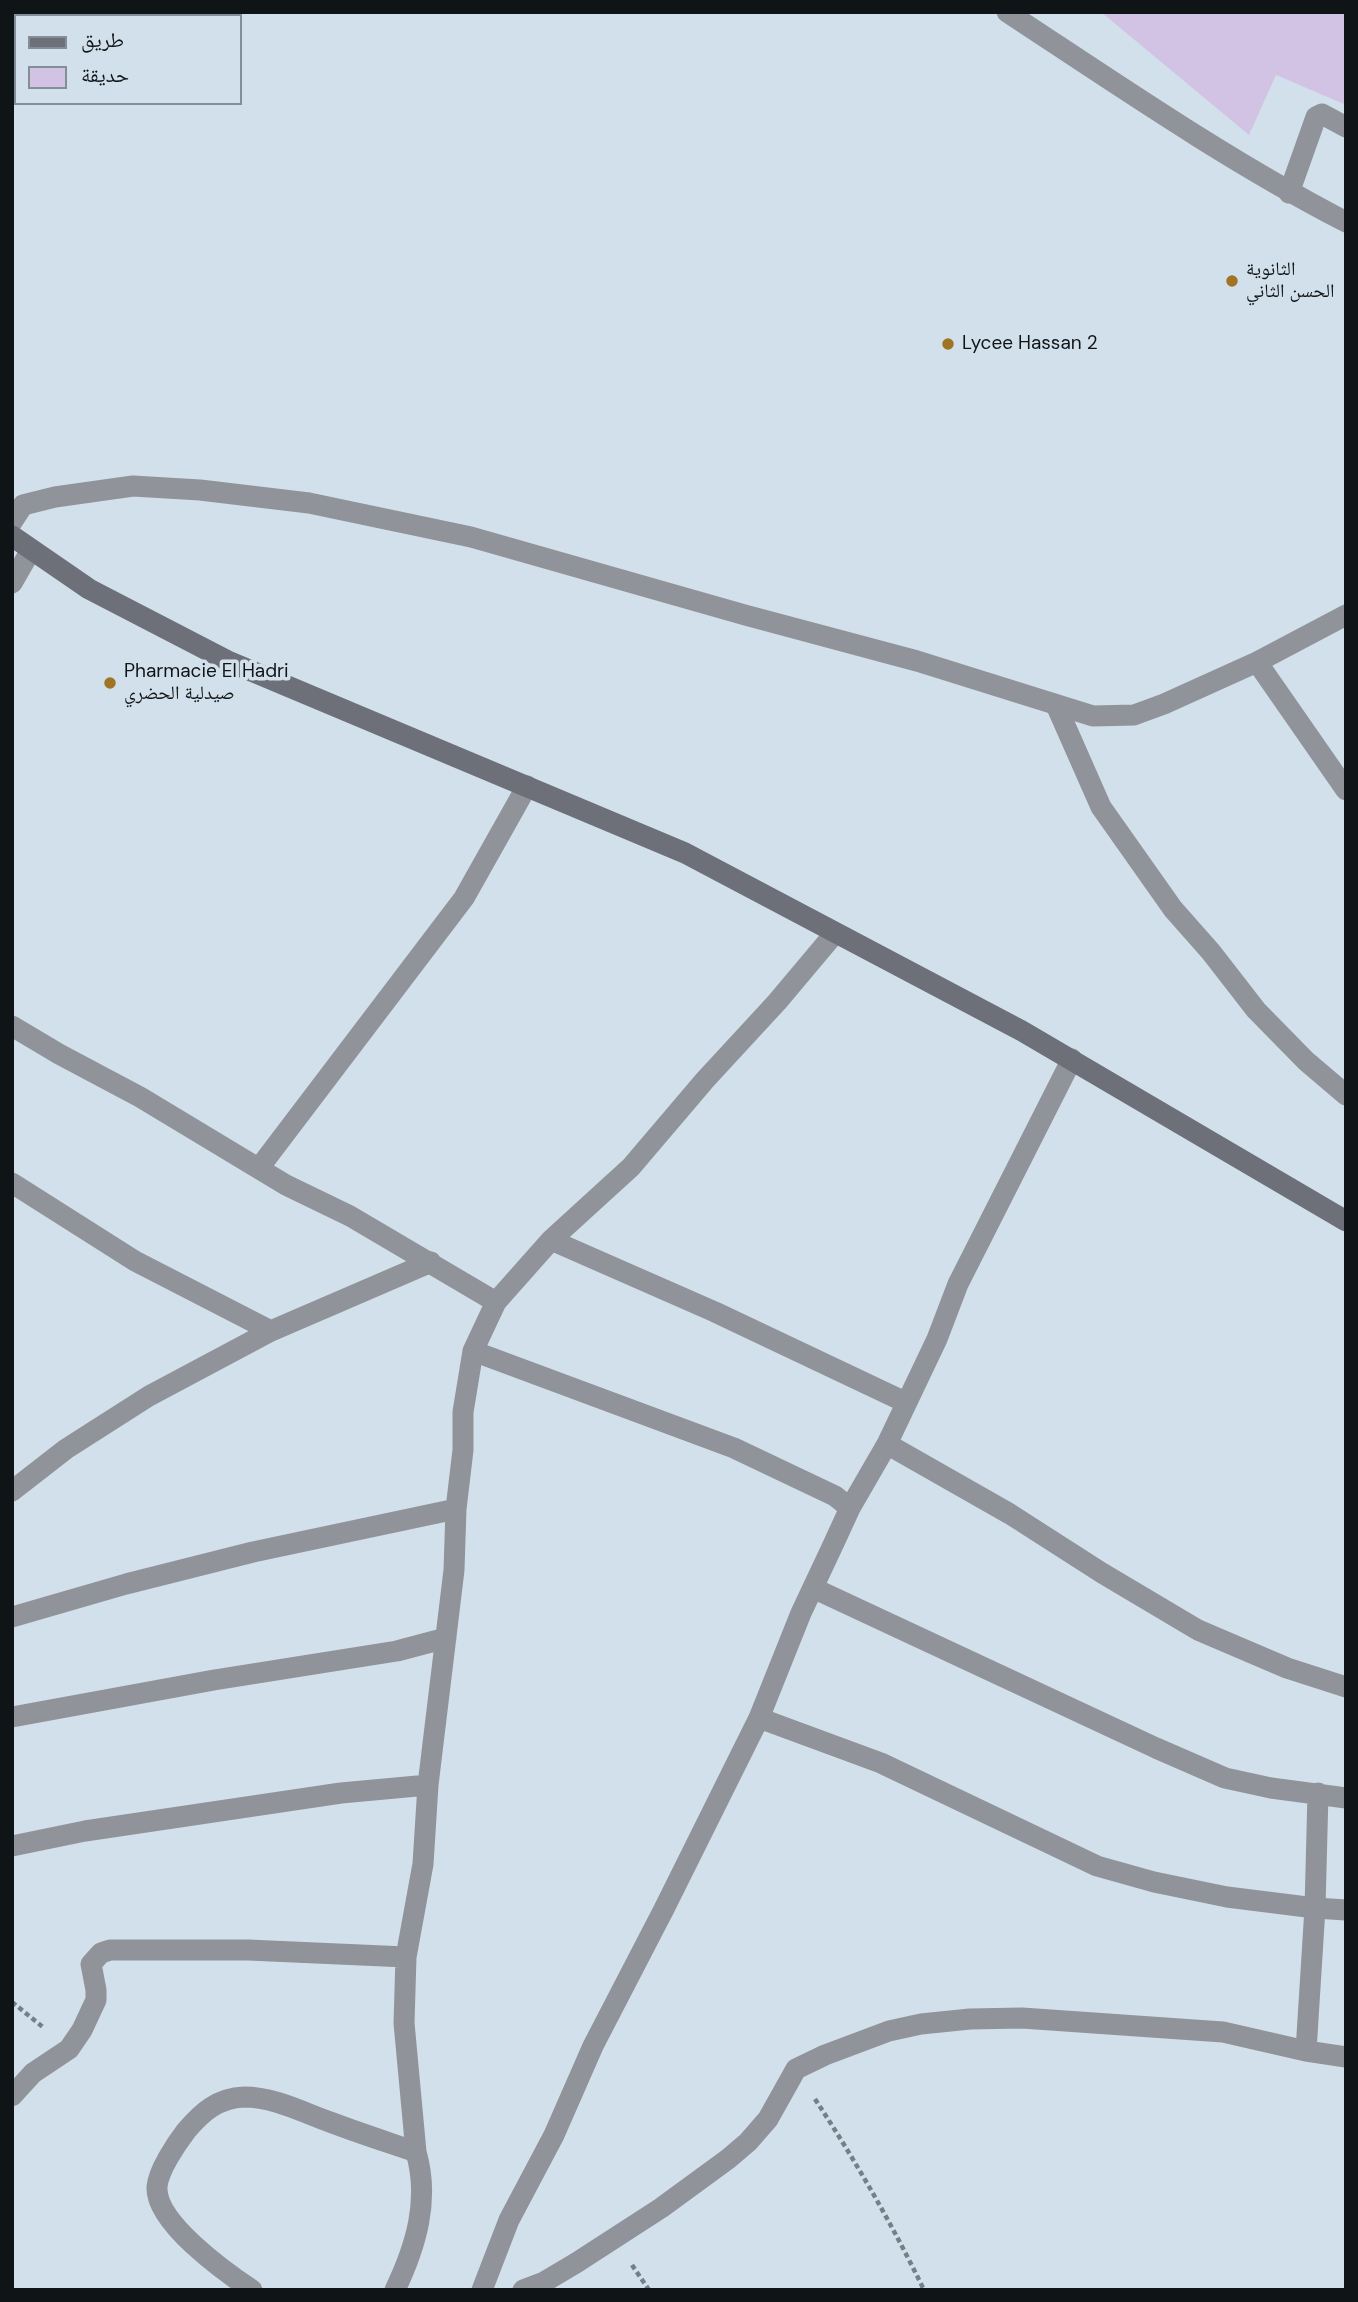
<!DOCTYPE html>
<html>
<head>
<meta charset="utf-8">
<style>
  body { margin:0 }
  #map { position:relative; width:1358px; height:2302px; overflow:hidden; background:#d2e0eb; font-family:"DM Sans","Noto Naskh Arabic",sans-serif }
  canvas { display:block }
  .frame { position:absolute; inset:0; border:14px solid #0f1417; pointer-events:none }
  .legend { position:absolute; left:14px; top:14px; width:228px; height:91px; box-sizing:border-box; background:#d2e0eb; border:2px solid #848e96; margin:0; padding:9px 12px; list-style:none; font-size:21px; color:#0f1417 }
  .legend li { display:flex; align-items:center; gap:14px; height:35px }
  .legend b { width:35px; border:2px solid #848e96 }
</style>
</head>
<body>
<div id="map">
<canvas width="1358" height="2302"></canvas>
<div class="frame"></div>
<ul class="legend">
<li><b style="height:9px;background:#6d7079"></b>طريق</li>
<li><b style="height:19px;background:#d2c3e5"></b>حديقة</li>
</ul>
</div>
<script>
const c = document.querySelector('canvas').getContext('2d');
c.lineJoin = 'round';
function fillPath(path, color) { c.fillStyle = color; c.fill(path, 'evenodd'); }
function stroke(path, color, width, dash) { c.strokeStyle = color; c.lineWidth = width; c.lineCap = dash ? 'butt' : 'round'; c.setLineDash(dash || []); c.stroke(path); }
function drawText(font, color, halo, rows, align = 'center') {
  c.font = font + ' "DM Sans","Noto Naskh Arabic",sans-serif'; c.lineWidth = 7; c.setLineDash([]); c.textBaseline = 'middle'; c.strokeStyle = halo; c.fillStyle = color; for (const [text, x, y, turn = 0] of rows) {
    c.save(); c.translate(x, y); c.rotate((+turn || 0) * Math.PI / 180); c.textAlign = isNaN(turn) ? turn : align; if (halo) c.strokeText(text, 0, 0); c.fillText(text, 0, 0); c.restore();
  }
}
fillPath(new Path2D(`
  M1101 12H1346V105L1276 75 1249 135Z`), '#d2c3e5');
stroke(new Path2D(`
  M12 2002 44 2028
  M815 2099C855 2160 892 2224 924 2290
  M632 2265 649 2290`), '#757f86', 4.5, [5, 3.5]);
stroke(new Path2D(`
  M1289 193 1316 117 1322 114 1346 127`), '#91939a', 21);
stroke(new Path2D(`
  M1007 12C1118 85 1228 161 1346 222
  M12 522 23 505 55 497 133 486 200 490 309 503 471 537 745 615 917 661 1093 716 1134 715 1164 704 1257 662 1346 615
  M12 583 31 550
  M1257 662 1346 790
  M1056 705 1101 807 1173 909 1211 952 1256 1010 1306 1061 1346 1095
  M12 1026 59 1054 140 1097 286 1185 350 1216 496 1302
  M259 1168 464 898 527 786
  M12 1183 135 1261 271 1331
  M551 1240 715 1312 905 1402
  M473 1351 734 1448 835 1496 850 1508
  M887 1444 1010 1514 1102 1573 1198 1630 1287 1668 1346 1687
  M12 1491 66 1449 149 1396 271 1331 431 1262
  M813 1588 1156 1748 1225 1778 1271 1788 1346 1798
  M12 1617 126 1584 253 1552 456 1509
  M12 1717 214 1680 397 1651 446 1638
  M759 1718 881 1763 1097 1866 1154 1882 1227 1897 1315 1908 1346 1910
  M12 1846 85 1831 341 1793 428 1785
  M1306 2051 1315 1908 1318 1793
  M12 2096 33 2073 69 2049 82 2030 96 2000V1990L91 1964 101 1953 110 1950H248L406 1957
  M252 2290C225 2272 155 2222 157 2187 158 2171 176 2144 186 2131 202 2112 218 2098 244 2097 274 2097 302 2112 330 2122 359 2133 387 2142 416 2152
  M395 2290C416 2246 430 2200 416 2152L404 2023 406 1957 423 1864 428 1785 454 1570 456 1509 463 1450V1412L473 1351 496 1302 551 1240 631 1167 705 1080 777 1002 835 933
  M482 2290 509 2220 554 2135 593 2046 664 1909 759 1718 801 1613 833 1545 850 1508 887 1444 937 1339 958 1284 1072 1059
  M523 2290 544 2282 576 2263 661 2208 728 2159 748 2142 768 2119 796 2069 825 2055 889 2031 921 2024 970 2019 1022 2018 1223 2032 1306 2051 1346 2057`), '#91939a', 21);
stroke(new Path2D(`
  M12 536 89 589 230 662 685 853 1022 1031 1346 1221`), '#6d7079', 21);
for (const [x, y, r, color] of [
  [1232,281,7,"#a17325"],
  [948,344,7,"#a17325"],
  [110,683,7,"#a17325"]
]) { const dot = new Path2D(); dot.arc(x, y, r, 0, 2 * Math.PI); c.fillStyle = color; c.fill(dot); stroke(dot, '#d2e0eb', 2.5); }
drawText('19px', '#0f1417', '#d2e0eb', [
  ["الثانوية",1246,270],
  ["الحسن الثاني",1246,292],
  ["Lycee Hassan 2",962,344],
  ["Pharmacie El Hadri",124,672],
  ["صيدلية الحضري",124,694]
], 'left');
</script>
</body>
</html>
